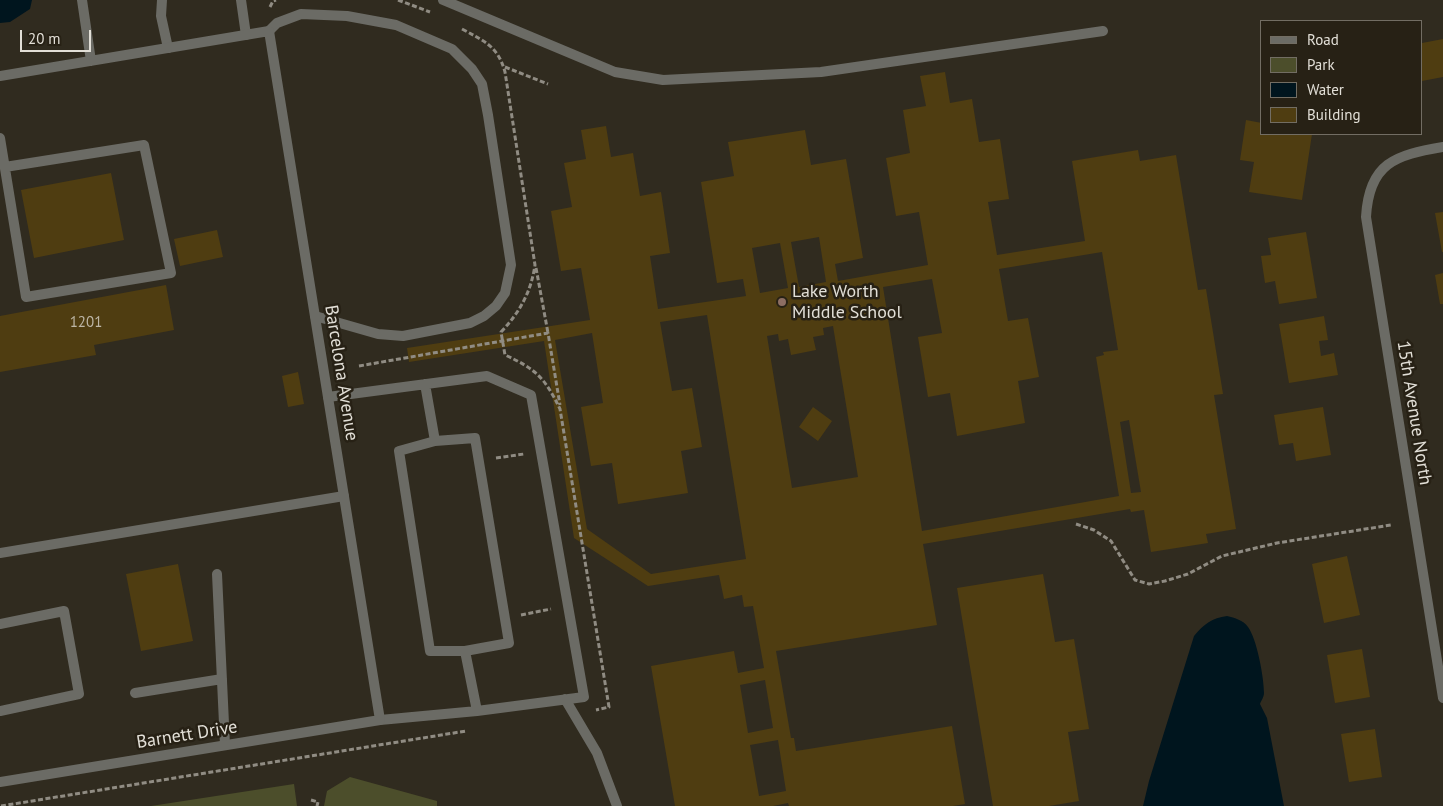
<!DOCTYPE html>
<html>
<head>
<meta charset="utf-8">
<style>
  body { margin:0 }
  #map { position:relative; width:1443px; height:806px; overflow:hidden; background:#302b1f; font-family:"PT Sans",sans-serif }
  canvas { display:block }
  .legend { position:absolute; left:1260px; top:20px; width:162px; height:115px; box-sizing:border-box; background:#272115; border:1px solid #726d63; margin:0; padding:6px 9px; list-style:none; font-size:15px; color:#e2dfd7 }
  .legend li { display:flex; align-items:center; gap:10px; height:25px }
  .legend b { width:25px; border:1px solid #726d63 }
  .scale { position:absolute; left:20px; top:30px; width:71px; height:22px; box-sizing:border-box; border:2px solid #e2dfd7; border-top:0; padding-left:6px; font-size:15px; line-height:18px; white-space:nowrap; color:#e2dfd7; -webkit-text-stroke:4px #272115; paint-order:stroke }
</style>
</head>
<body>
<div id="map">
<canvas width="1443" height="806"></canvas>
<ul class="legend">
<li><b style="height:6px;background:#6b6b65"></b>Road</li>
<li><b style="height:14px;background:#4c4e2b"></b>Park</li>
<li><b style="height:14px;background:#00151e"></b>Water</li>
<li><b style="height:14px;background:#4f3d11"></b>Building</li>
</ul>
<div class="scale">20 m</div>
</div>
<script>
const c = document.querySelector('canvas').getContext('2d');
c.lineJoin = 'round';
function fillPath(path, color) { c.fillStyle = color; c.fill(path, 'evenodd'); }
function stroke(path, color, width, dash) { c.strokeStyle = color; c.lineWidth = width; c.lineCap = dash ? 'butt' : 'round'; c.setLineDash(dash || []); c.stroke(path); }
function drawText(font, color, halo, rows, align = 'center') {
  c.font = font + ' "PT Sans",sans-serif'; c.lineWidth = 5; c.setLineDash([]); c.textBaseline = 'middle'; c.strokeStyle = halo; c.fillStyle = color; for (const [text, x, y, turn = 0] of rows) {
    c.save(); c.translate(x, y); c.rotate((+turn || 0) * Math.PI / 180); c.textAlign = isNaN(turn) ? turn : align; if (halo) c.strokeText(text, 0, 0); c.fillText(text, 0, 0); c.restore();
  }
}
fillPath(new Path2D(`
  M350 777 437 801V806H324L327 791Z
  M294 784 297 806H151Z`), '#4c4e2b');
fillPath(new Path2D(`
  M0 0H32L30 9 10 22 0 23Z
  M1227 616C1235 618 1243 620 1248 627 1257 639 1264 678 1264 693 1264 697 1261 701 1260 704L1267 718 1284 806H1143L1149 781 1194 636C1204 624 1212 618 1227 616Z`), '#00151e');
fillPath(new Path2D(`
  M1443 39V77L1422 81V43Z
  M945 72 950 103 972 99 979 142 1000 139 1009 199 988 202 997 255 1085 241 1072 161 1138 150 1140 161 1176 155 1198 290 1206 289 1223 394 1214 395 1236 529 1206 534 1208 543 1151 552 1144 510 1131 512 1130 509 923 544 937 625 776 651 791 738H794L796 751 952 726 965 804 953 806H789L788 803 773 806H675L651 666 734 651 738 673 764 668 753 606 744 607 742 595 724 599 719 575 648 586 574 538 544 341 409 362 407 348 590 320 581 268 561 271 551 211 572 207 564 163 586 159 581 130 606 126 611 157 633 153 640 196 661 192 670 253 650 256 658 309 746 296 743 279 717 283 701 182 734 176 728 142 805 130 811 165 846 159 863 258 835 264 838 281 928 265 919 212 896 216 886 158 910 153 903 110 926 106 920 76ZM819 237 826 282 799 287 791 242ZM780 243 788 288 760 293 752 248ZM1102 252 1118 350 1103 352 1104 355 1096 357 1119 496 922 531 883 287 932 279 942 333 918 337 928 397 950 393 957 436 1025 423 1018 381 1039 377 1028 318 1008 321 999 269ZM707 315 746 559 651 574 587 529 555 340 592 333 603 403 581 407 591 466 612 463 618 504 688 493 681 451 702 447 692 388 672 391 660 322ZM833 326 858 477 792 488 767 336 778 334 779 341 788 339 791 355 816 350 813 337 824 335 823 328ZM1129 420 1141 492 1131 493 1120 422ZM765 680 773 728 748 733 740 685ZM778 740 786 791 759 796 750 745Z
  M1246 120 1262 123V134H1312L1302 200 1249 192 1254 162 1240 160Z
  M111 173 124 240 34 258 21 190Z
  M1443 212V252H1442L1435 213Z
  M217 230 223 257 180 266 174 239Z
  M1306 232 1317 298 1279 304 1275 281 1265 283 1261 256 1271 255 1268 238Z
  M1443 273V304H1440L1435 275Z
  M166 285 174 330 94 345 96 355 0 372V316Z
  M1324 316 1328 340 1319 341 1321 356 1334 353 1338 375 1289 383 1279 324Z
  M298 372 304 404 288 407 282 376Z
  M813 407 832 421 818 441 799 427Z
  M1323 407 1331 455 1296 461 1293 443 1279 445 1274 415Z
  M1347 556 1360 615 1324 623 1312 564Z
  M178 564 193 641 141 651 126 574Z
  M1043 574 1055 642 1074 639 1089 729 1068 732 1079 801 1049 806H993L957 588Z
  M1362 649 1370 697 1335 703 1327 655Z
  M1375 729 1382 777 1349 782 1341 734Z`), '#4f3d11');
stroke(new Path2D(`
  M398 0 430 12
  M270 7 273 1 276 0
  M462 29C484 41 498 46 505 72L535 265C531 292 520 312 501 332L505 355C536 369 545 378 560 409L609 707 596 710
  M505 67 548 84
  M536 268 548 333
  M359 366 548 333 560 405
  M496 458 524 454
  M1076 524 1094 530 1111 541 1135 580 1149 584 1165 581 1188 574 1222 556 1277 543 1391 525
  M521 615 551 609
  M311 800 318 802 317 806
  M1 806 466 731`), '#908c83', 3, [5, 2.5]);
stroke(new Path2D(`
  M162 0 161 16 168 48
  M241 0 246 35
  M443 0 615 72 663 80 821 72 1103 31
  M269 31 277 23 301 14 347 16 396 25 452 49 472 69 482 84 488 115 511 265 505 293 496 306 484 316 470 323 403 336 378 334 315 316
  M0 138 26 297 171 273 144 145 5 167
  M425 384 435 441 475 438 509 643 465 651 477 711
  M328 397 487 376 531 395 584 697 477 711 380 720
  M435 441 399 451 430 651H465
  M0 553 344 496
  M217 574 225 745
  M0 624 64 611 79 694 0 711
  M135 693 222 679
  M565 699 597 753 617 806`), '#6b6b65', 10);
stroke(new Path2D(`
  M82 0 91 61
  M0 76 269 31 380 720 0 782
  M1443 147C1395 155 1369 163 1366 217L1443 698`), '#6b6b65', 10);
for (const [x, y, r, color] of [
  [782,302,5,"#8d6e63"]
]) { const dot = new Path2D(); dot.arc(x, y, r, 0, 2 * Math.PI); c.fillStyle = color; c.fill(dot); stroke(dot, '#272115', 2); }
drawText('15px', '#bdb6a6', null, [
  ["1201",86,323]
]);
drawText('18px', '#e2dfd7', '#272115', [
  ["Lake Worth",792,292],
  ["Middle School",792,313]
], 'left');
drawText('18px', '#e2dfd7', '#272115', [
  ["Barcelona Avenue",341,373,81],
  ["15th Avenue North",1414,413,81],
  ["Barnett Drive",187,735,-9]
]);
</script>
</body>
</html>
